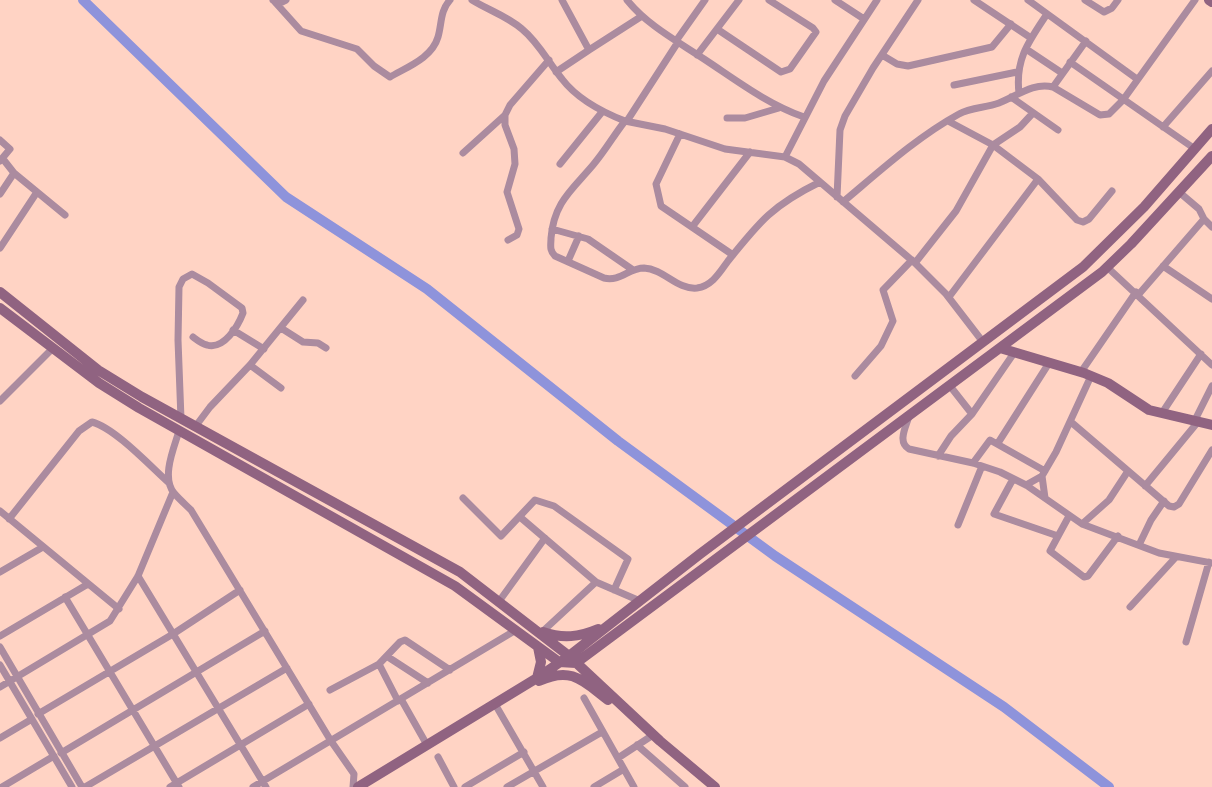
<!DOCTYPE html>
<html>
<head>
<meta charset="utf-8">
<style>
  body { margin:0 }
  canvas { display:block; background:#ffd3c4 }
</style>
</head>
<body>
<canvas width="1212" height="787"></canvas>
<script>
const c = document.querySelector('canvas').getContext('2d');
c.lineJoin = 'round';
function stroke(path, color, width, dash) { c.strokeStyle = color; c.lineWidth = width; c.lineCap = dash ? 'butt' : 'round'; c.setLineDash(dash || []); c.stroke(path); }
stroke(new Path2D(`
  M83 0 286 197 427 289 618 441 775 556 1004 707 1109 787`), '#8e93db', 10);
stroke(new Path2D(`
  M273 0 280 3 286 0
  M472 0C488 10 507 16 522 29 539 43 548 62 562 79 578 100 602 112 625 121
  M562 0 589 50 642 16
  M627 0C647 25 677 41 704 59 736 80 767 104 804 117
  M835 0 864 19
  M974 0 1031 38
  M1028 0 1137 79
  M1085 0 1104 12 1112 8 1118 0
  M274 1 301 31 357 49 374 66 390 77C407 67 432 58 438 37 442 23 440 11 450 0
  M717 29 781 72 790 69 816 32 813 28 769 0
  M676 41 705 0
  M1026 49 1062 73
  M697 55 739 0
  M882 55 897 64 908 66 992 47 1011 24
  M1070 62 1195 149
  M556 72 589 50
  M954 85 1017 72
  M1053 87 1086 41
  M1019 93C1015 59 1029 41 1047 14
  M1011 97 1058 130
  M727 118H745L779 108
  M627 121 678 42
  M948 121 993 145 1038 179 1077 220 1083 222 1089 219 1112 191
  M1163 127 1212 71
  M680 134 656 184 661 206 733 255
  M0 140 10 149 0 161
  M463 153 505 115
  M785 157 824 81 877 0
  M3 159 14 173
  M560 164 602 112
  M820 182C773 205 760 221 728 261 720 272 712 286 697 288 677 290 664 269 644 268 629 268 620 282 604 278L555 256C549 250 551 245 551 238 554 202 572 190 593 165 605 151 614 135 625 121L665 129 725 149 785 157 799 164 915 263 946 294 983 342
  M1179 192 1199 209 1204 219 1212 227
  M0 194 14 173 65 215
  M837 197 840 130 845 116 873 68 918 0
  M843 202C880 171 917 137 959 114 971 107 986 108 999 103 1017 96 1033 82 1053 87L1100 115 1109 114 1123 100 1195 0
  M692 227 750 152
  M552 229 588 239 633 270
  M508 240 517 235 519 229 507 192 515 164 514 149 505 125V115L510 105 549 60
  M0 248 37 192
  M568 261 579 236
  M915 263 956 211 993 145 1020 127 1033 113
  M1163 266 1212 299
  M1107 267 1212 365
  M1139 294 1204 219
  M949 297 1038 179
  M281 328 303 342 318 343 326 348
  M233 330 264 349
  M250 365 281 388
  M1081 372 1136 292
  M855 376 881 346 893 321 883 290 912 260
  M950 386 972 414
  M0 401 53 348
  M1162 413 1201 354
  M909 416C906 427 897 442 909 449L973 463 1000 472 1026 485 1082 524 1159 553 1212 563
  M181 419 178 340 179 287 183 279 192 274 208 283 242 308 243 313C238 326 224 350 207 345 202 344 197 340 193 337
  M1071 422 1169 506 1174 507 1179 504 1212 450
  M1194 422 1212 386
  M195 427 210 407 250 365 303 300
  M179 431C174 448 161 477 174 493 179 499 186 505 191 510L331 741 354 774 353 787
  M998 443 1049 363
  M938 456 951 436 972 414 1014 353
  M973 463 990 440 1045 471
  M1042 476 1045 498
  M1013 479 994 514 1058 536
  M1026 485 1042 476 1056 452 1091 376
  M1145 486 1197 423
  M463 498 501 536 535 500 554 506 628 559 614 590
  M0 511 119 609
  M1069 516 1050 551 1084 577 1088 576 1118 536
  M520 517 596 582
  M9 519 79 431 92 422C115 428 151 467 169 483
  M1082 524 1109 500 1128 471
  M958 525 982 466
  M1139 545 1151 520 1164 501
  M0 572 43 547
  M138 576 266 787
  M65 597 179 787
  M500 600 545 538
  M1130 607 1176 557
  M542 632 596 582 640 601
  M0 636 88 584
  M1186 642 1209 562
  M0 647 82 787
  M388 657 428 683
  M379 664 398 701
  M0 665 72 787
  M0 687 110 621 138 576 173 492
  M330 690 379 664 400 642 405 640 450 670
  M584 698 634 787
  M401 699 427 745
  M495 704 543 787
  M38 714 173 634 240 590
  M0 738 32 719
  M637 745 685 787
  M61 753 265 631
  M438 757 454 787
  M618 758 653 735
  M2 787 54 756
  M85 787 287 668
  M170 787 309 704
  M253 787 516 630
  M465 787 524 752
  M507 787 602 732
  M594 787 624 769`), '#ab8b9f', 7);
stroke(new Path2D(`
  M1209 0 1212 2
  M0 292 98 370 142 397 460 572 569 656 660 741 715 787
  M0 308 99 383 139 408 455 586 559 662 576 663 1102 272 1131 244 1212 156
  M1000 348 1084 373 1108 383 1149 410 1212 425
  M543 632C563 639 579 637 598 629
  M537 678 541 662 538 647
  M539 681C572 666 583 681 608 700
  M358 787 537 678 569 656 700 554 1083 267 1144 207 1212 129`), '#906381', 10);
</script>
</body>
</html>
